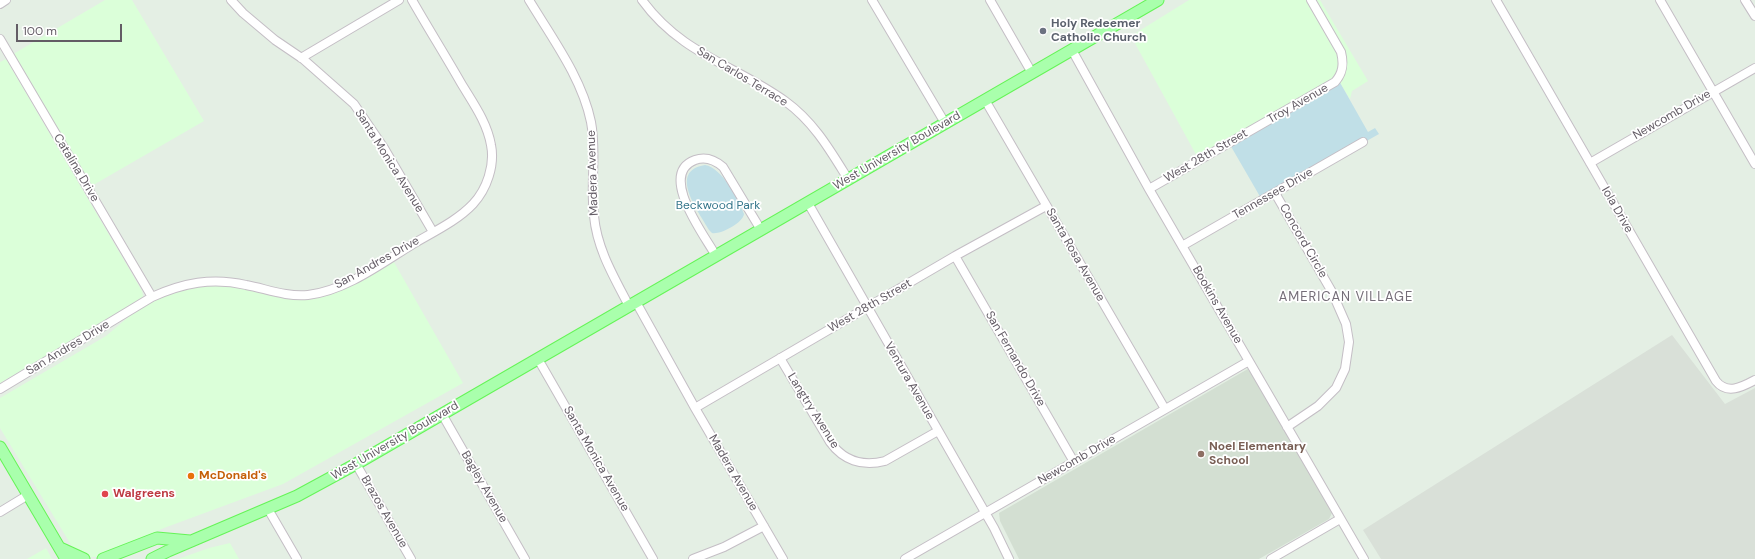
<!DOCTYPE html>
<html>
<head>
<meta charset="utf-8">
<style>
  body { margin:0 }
  #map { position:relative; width:1755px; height:559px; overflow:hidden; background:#e4efe4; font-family:"DM Sans",sans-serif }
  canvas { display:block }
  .scale { position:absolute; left:16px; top:24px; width:106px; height:18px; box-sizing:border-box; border:2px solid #635c65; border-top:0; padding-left:5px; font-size:12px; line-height:14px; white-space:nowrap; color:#635c65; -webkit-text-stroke:3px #fff; paint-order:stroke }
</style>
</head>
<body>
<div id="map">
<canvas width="1755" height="559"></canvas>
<div class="scale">100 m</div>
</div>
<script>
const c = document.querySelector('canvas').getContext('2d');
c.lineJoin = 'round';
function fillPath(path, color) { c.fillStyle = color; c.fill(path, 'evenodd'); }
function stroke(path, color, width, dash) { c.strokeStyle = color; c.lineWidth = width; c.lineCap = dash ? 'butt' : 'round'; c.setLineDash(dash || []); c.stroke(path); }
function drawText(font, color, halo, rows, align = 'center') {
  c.font = font + ' "DM Sans",sans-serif'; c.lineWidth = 3.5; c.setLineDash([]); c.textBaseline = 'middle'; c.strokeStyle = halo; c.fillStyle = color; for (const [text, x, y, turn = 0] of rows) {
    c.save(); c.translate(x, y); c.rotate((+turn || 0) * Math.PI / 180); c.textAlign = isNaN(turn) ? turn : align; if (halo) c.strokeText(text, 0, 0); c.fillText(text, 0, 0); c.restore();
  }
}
fillPath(new Path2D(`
  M105 0H132L204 121 88 188 10 56Z
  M1189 0H1320L1368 81 1352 91 1350 99 1338 80 1199 160 1131 36Z
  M6 59 142 291 143 296 141 301 0 383V62Z
  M391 257 463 383 283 484 164 528 97 557H88L73 548 0 428V398L106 336 152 297 200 281 295 296 331 290Z
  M230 543 239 559H178L209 548Z
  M46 548 52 559H27Z`), '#dbffd9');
fillPath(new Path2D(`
  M1672 335 1725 404 1755 388V559H1381L1363 530Z`), '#d9e0d8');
fillPath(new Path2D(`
  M1253 366 1248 370 1252 372 1332 511V513L1329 519 1259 559H1019L1000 521 999 513Z`), '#d3dfd2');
fillPath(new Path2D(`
  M1338 79 1368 132 1375 128 1379 134 1262 200 1229 143Z
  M705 165C722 168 738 198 744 214 743 223 720 235 712 233L709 230C699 212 667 171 705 165Z`), '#c0dfe7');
const minor = new Path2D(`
  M231 0 243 13 275 40 303 59 354 104 384 148 433 232
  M529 0C552 38 582 78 591 122 597 153 590 184 594 216 597 249 614 277 629 306
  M642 0C681 54 735 65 785 101 814 122 830 150 848 179
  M872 0 945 123
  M990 0 1032 73
  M1496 0 1716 381C1727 395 1742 387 1755 380
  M1660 0 1755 164
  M1745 0 1755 16
  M0 4 6 0
  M0 39 152 297
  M1072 50 1149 189 1364 559
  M301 58 399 0
  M985 100 1165 409
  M1590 163 1755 68
  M1149 189 1335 82C1343 73 1344 64 1341 52L1311 0
  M1275 193 1332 292 1346 324 1349 342 1345 369 1336 388 1318 406 1287 427
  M808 203 994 528 1009 559
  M1182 246 1363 142
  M716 256C705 236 657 174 695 160 706 156 715 160 723 167L761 230
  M955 256 1074 462
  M636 302 695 408 783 559
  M780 358 830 442C843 460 862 467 885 461L938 431
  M538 359 653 559
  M0 389 152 297C183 283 212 277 246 285 267 289 286 297 308 295 345 291 382 263 413 244 433 232 457 221 473 204 487 189 495 165 491 145 487 122 473 103 461 83 445 55 428 28 412 0
  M695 408 955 256 1046 206
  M442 414 525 559
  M356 464 411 559
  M268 509 297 559
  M0 512 28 495
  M693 559 724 547 764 526
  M905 559 1249 361
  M1271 559 1340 519`);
const major = new Path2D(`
  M0 447 66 559
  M60 548 84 559
  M103 559 157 538 190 541
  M152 559 168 551 297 496 356 464 1158 0`);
stroke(minor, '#c4bec5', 10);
stroke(major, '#65f457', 13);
stroke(minor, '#fff', 8);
stroke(major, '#a9ffac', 11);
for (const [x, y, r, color] of [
  [1043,31,4,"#6b7280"],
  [1201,454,4,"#8d6e63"],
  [191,476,4,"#e8710a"],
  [105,494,4,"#e0444e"]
]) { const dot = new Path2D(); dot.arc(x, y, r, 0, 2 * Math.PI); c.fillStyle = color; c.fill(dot); stroke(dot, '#fff', 1.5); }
drawText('bold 12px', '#5b616d', '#fff', [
  ["Holy Redeemer",1051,24],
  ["Catholic Church",1051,38]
], 'left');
drawText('12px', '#635c65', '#fff', [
  ["San Carlos Terrace",742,77,31],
  ["Troy Avenue",1298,104,-30],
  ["Newcomb Drive",1672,115,-30],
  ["West University Boulevard",897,151,-30],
  ["West 28th Street",1206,156,-30],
  ["Santa Monica Avenue",389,161,58],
  ["Catalina Drive",76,168,59],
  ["Madera Avenue",593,173,-92],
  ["Tennessee Drive",1273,194,-30],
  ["Iola Drive",1617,210,60],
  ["Concord Circle",1303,241,60],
  ["Santa Rosa Avenue",1075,255,60],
  ["San Andres Drive",377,263,-29],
  ["Bookins Avenue",1217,305,60],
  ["West 28th Street",870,306,-30],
  ["San Andres Drive",68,348,-31],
  ["San Fernando Drive",1015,359,60],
  ["Ventura Avenue",909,381,60],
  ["Langtry Avenue",813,411,58],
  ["West University Boulevard",395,441,-30],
  ["Santa Monica Avenue",596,459,60],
  ["Newcomb Drive",1077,460,-30],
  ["Madera Avenue",733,473,60],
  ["Bagley Avenue",484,487,60],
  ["Brazos Avenue",384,512,60]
]);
drawText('12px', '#35768b', '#fff', [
  ["Beckwood Park",718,206]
]);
drawText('bold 12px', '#785e54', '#fff', [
  ["Noel Elementary",1209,447],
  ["School",1209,461]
], 'left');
drawText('bold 12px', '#c56008', '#fff', [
  ["McDonald's",199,476]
], 'left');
drawText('bold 12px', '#be3a42', '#fff', [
  ["Walgreens",113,494]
], 'left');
c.letterSpacing = '1px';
drawText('13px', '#746d77', '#fff', [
  ["AMERICAN VILLAGE",1346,298]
]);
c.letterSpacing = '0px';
</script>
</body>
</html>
